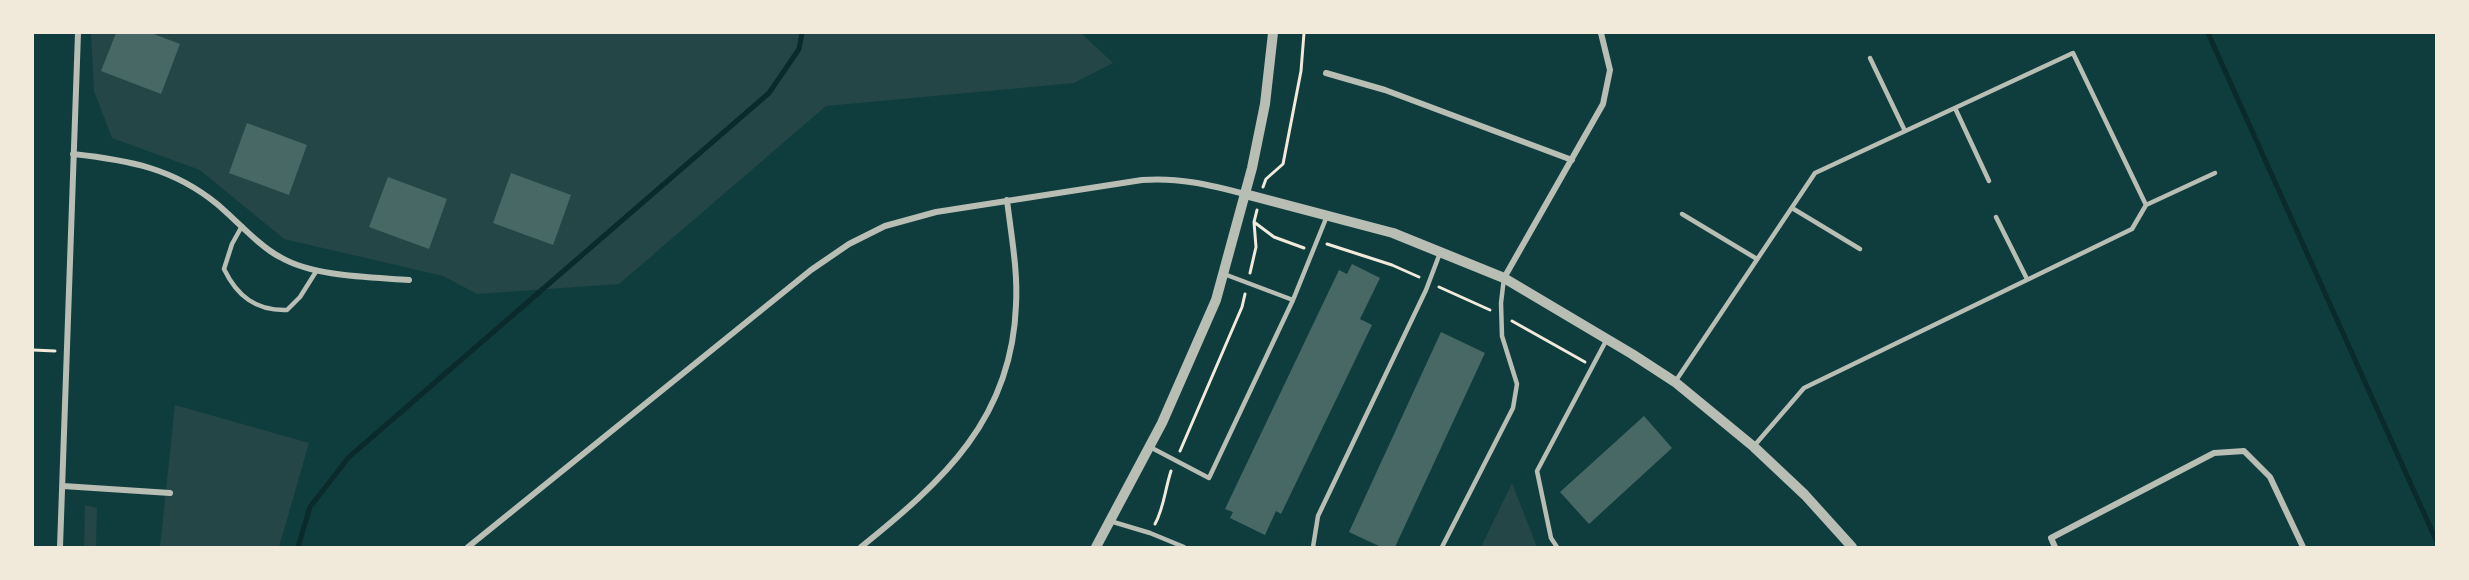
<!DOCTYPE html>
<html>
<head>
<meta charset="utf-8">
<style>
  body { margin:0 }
  #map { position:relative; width:2469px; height:580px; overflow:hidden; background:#0f3d3e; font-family:Cabin,sans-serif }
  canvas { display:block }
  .frame { position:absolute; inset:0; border:34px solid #f1e9da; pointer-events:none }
</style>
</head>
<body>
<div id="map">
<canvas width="2469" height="580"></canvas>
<div class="frame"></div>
</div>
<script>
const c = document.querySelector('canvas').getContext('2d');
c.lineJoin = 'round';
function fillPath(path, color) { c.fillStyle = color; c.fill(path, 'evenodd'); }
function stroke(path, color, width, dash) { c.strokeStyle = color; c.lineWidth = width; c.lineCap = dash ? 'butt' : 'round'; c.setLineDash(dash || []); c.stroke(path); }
fillPath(new Path2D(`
  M91 33H1081L1113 63 1074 83 826 106 619 284 477 294 443 276 284 239 200 170 112 138 94 91Z
  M175 405 309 443 279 547H160Z
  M1512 483 1537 547H1481Z
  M85 505 97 508 96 547H84Z`), '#244646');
stroke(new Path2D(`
  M2208 33 2436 540
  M298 547 310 507 349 457 769 93 799 49 802 33`), '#0a2a2b', 5);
fillPath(new Path2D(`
  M116 33H151L180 44 161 94 101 71Z
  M247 123 307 145 289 195 229 173Z
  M511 173 571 195 553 245 493 223Z
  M388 177 447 199 429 249 369 227Z
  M1352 264 1380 278 1360 319 1372 325 1281 514 1276 511 1265 535 1230 518 1233 512 1225 509 1339 270 1347 274Z
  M1441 332 1485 353 1395 547H1381L1349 532Z
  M1644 416 1672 448 1589 524 1560 492Z`), '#486865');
stroke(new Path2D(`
  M1263 187 1266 179 1283 164 1301 71 1304 33
  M1257 210 1254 222 1274 237 1304 248
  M1327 244 1392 265 1419 277
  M1250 273 1256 247 1254 222
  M1439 287 1490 310
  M1512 321 1585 362
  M33 350 55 351
  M1180 451 1242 307 1245 294
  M1155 524C1164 508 1165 489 1171 471`), '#f1e9da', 3);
stroke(new Path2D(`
  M1870 58 1905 131
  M1955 108 1989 181
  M2146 205 2215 173
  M1792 208 1860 249
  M1682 214 1757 259
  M1996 217 2027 279
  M242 226 232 244 224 269C237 296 256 311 287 310L300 297 317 270
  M1293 300 1327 216
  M1675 382 1815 173 2073 53 2146 205 2132 229 1804 388 1754 446
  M1150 447 1209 478 1293 300 1224 274
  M1110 521 1150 533 1184 547
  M1313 547 1318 516 1426 290 1440 253
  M1442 547 1513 408 1517 384 1502 336 1501 303 1504 278
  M1557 547 1551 538 1537 471 1607 339`), '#b8beb3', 4.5);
stroke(new Path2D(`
  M1326 73 1385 90 1572 160
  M73 154C128 160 173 168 217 204 235 219 260 247 280 257 314 277 370 277 409 280
  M1504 278 1603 104 1610 70 1601 33
  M63 486 170 493
  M60 547 78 33
  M468 547 811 270 849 244 885 226 936 212 1142 180C1178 177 1210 185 1245 194
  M861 547C943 481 1012 419 1016 305 1018 270 1011 234 1007 200
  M2055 547 2051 538 2214 453 2244 451 2270 477 2303 547`), '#b8beb3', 6);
stroke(new Path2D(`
  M1245 194 1393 233 1504 278 1632 354 1675 382 1754 447 1805 495 1852 547
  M1096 547 1162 423 1216 300 1252 168 1265 104 1273 33`), '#b8beb3', 10);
</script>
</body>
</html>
